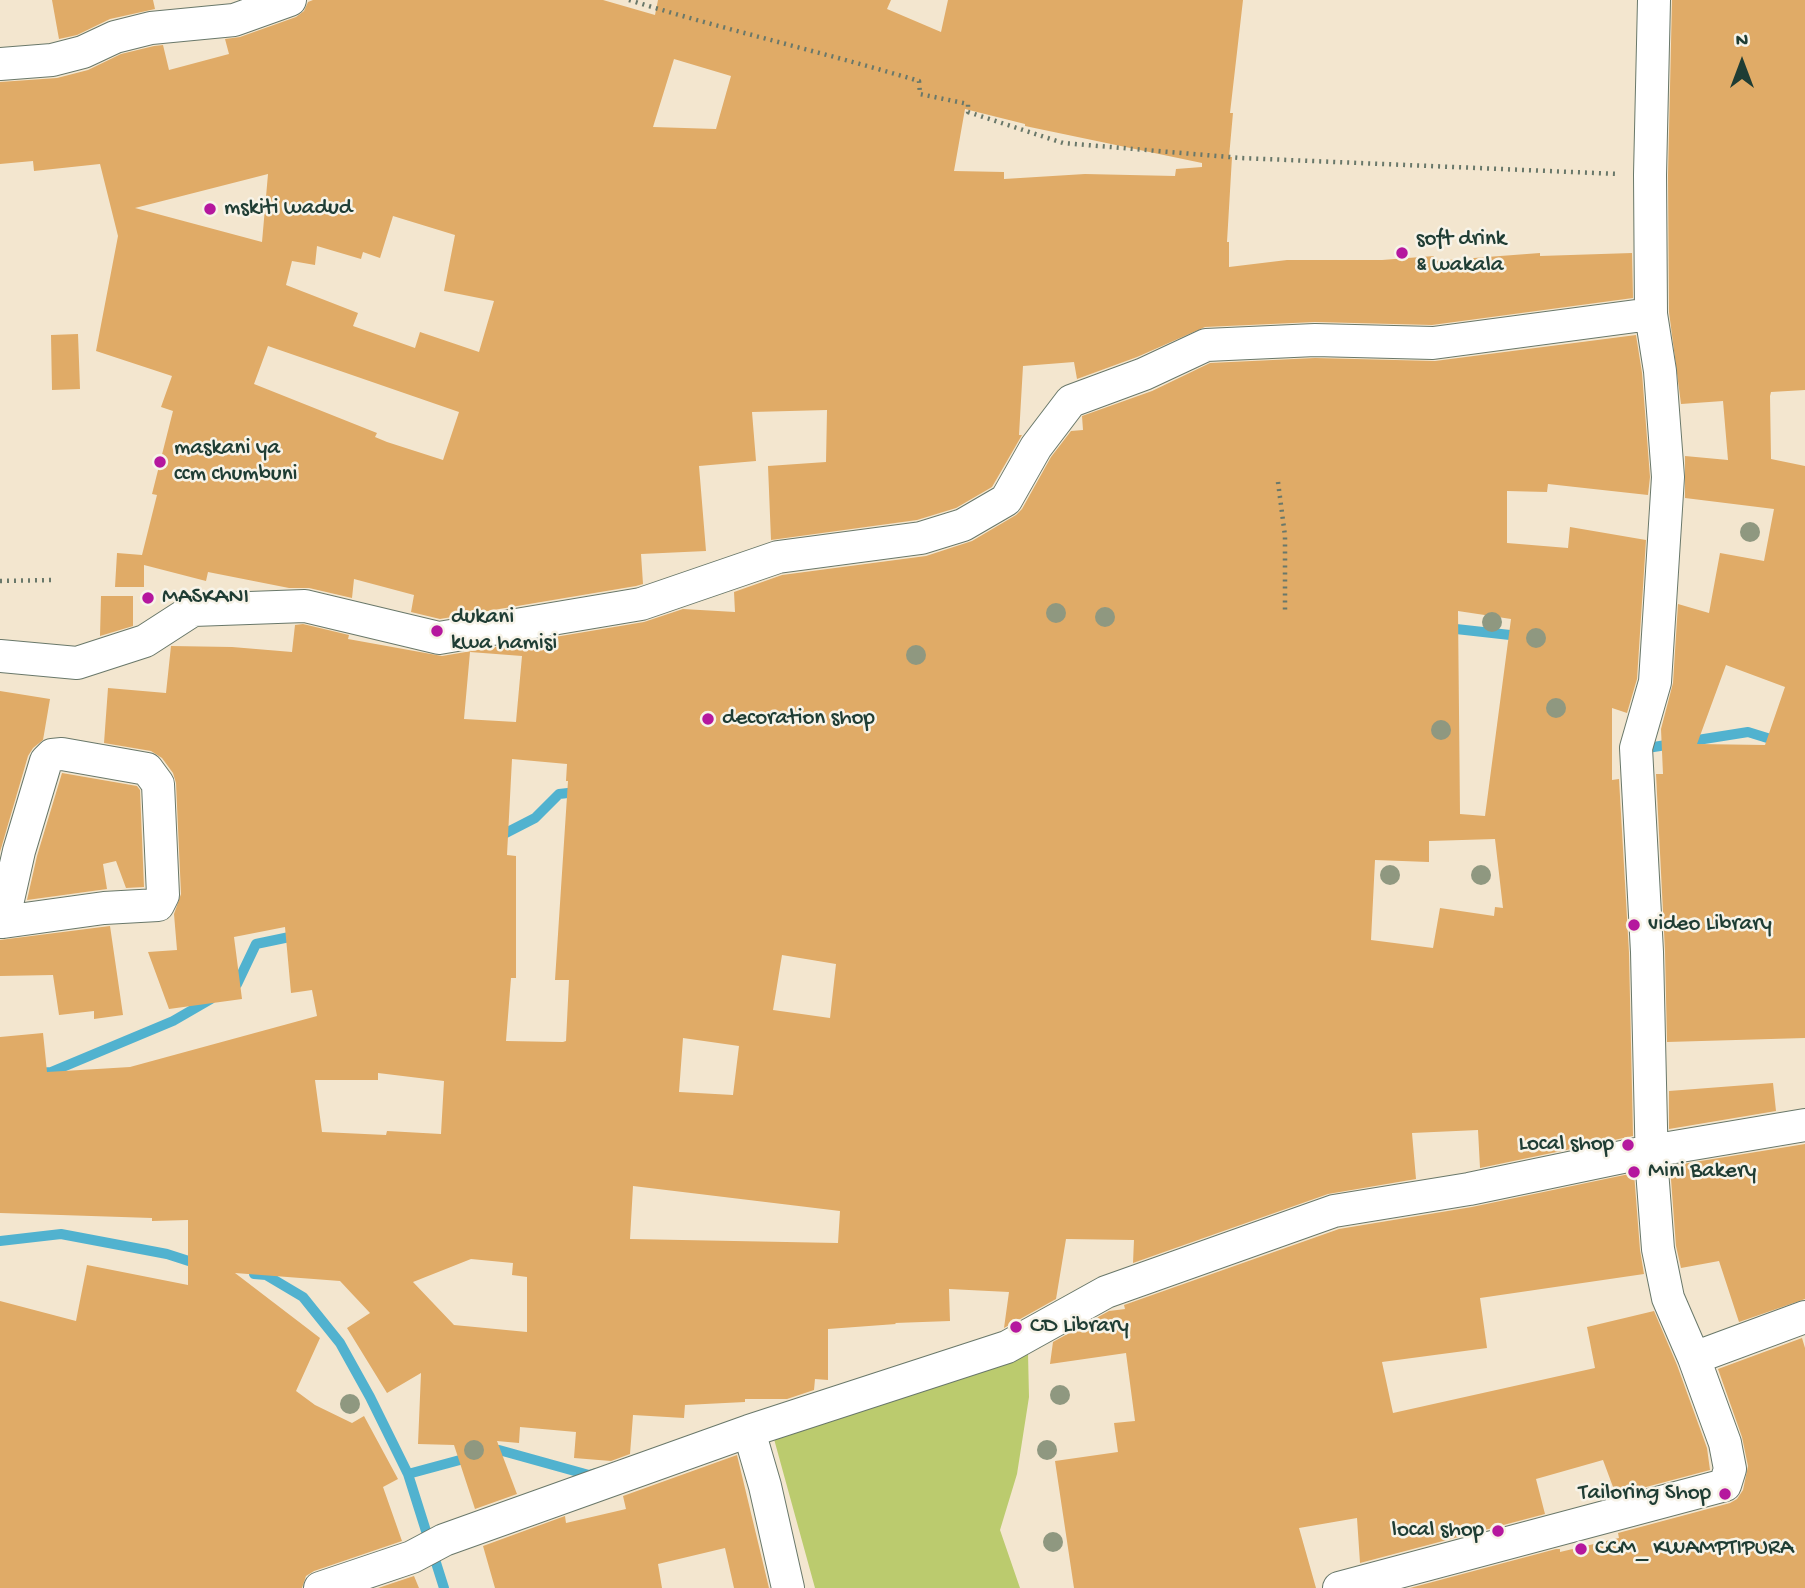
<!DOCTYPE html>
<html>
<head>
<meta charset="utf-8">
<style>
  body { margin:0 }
  #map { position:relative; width:1805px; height:1588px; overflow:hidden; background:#f3e6cf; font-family:"Gochi Hand",sans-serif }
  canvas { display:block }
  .north { position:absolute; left:1707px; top:28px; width:70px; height:70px; -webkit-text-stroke:5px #f7f3e8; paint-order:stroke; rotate:0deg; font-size:19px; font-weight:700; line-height:28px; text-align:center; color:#1f3d34 }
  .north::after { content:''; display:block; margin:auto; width:24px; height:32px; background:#1f3d34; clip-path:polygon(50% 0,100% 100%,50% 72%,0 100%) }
</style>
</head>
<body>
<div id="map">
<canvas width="1805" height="1588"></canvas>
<div class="north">N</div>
</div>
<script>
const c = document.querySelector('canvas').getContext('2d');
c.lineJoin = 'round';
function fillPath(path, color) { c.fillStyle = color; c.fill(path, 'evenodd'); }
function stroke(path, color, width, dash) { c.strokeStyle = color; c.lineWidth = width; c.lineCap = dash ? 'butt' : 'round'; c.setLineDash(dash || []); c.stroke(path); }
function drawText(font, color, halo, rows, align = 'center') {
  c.font = font + ' "Gochi Hand",sans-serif'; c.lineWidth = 5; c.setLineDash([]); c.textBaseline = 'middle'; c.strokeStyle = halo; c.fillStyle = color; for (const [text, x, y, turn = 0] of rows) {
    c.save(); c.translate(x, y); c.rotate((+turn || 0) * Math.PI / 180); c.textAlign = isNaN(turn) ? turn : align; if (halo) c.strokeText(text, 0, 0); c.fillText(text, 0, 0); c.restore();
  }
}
fillPath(new Path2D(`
  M1028 1353 1029 1397 1017 1474 1000 1530 1020 1588H815L774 1439Z`), '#bbcb6e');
stroke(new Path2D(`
  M1447 628 1519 636
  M1641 749 1748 732 1777 741
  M498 837 535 818 559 794 577 792
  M233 987 237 984 256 944 299 935
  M39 1073 51 1072 173 1021 211 999
  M0 1241 61 1234 167 1254 198 1264
  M254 1274 266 1275 303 1297 340 1343 370 1397 408 1474 444 1588
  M489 1452 499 1450 589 1475 596 1473
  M408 1474 471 1457`), '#51b2cf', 10);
fillPath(new Path2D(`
  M52 0H153L155 9 110 19 77 35 59 39Z
  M313 0H603L655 15 658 0H891L887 9 941 32 948 0H1243L1230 113H1233L1229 157H1232L1227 242H1229V267L1287 260H1382L1434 256V261L1540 253V256L1632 253 1633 298 1432 325 1315 322 1205 327 1137 357 1077 379 1074 362 1023 366 1019 435H1022L992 487 956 508 917 520 771 540 768 466 826 462 827 410 752 412 756 461 699 466 706 551 641 554 643 584 636 586 440 619 411 612 414 595 354 579 352 598 309 588H289L208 572 206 581 144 565V587H115L117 553 142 555 157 495 152 494 173 411 161 407 172 376 96 351 118 236 100 164 34 171 33 161 0 164V82L57 78 88 70 121 54 154 46 163 45 169 70 229 54 225 39 240 37 296 17 304 11 308 2ZM674 59 731 76 716 129 653 127ZM965 109 1025 124V126L1202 163V167L1176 169 1175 176 1085 174 1004 179V172L954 171ZM268 174 262 242 135 208ZM393 216 455 235 444 291 494 301 479 352 420 332 415 348 353 326 358 313 286 285 292 261 315 265 317 246 361 259 363 252 380 258ZM268 346 459 412 443 460 387 442 375 437 377 433 254 384Z
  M1672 0H1805V390L1771 392 1770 396 1771 459 1805 466V1038L1667 1042 1665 951 1656 774H1663L1661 729 1673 683 1678 604 1709 613 1720 553 1764 561 1774 509 1685 498V456L1728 460 1723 401 1681 404 1669 312 1668 175ZM1726 665 1785 687 1765 745 1697 744Z
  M78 334 80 389 52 390 51 335Z
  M1636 335 1642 373 1650 477 1648 495 1548 484 1547 492 1507 491V543L1568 548 1570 527 1646 540 1637 679 1627 713 1612 708V780L1619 779 1629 953 1633 1136 1480 1168 1478 1130 1412 1133 1416 1179 1328 1194 1133 1263 1134 1240 1066 1239 1056 1299 1004 1328 1009 1292 949 1289 950 1321 895 1323 896 1324 828 1329V1380L815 1379 814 1390 787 1399H745V1402L685 1405 684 1418 633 1415 630 1454 611 1461 574 1458 576 1432 520 1427 519 1443 497 1441 517 1494 475 1509 454 1445 418 1444 421 1373 387 1393 347 1328 370 1313 340 1281 235 1273 320 1338 296 1391 315 1405 352 1423 364 1416 398 1479 383 1487 402 1541 314 1571 306 1576 302 1588H0V1301L76 1321 87 1265 188 1285V1220L152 1221V1218L0 1213V1037L43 1033 47 1072 97 1069 130 1067 317 1016 312 990 291 993 285 927 234 937 242 999 169 1009 148 952 177 950 174 914 181 894 176 783 173 773 162 758 151 751 104 743 108 688 166 693 171 646 232 647 292 652 295 625 303 624 349 635 348 639 442 656 644 622 683 609 735 612 734 592 782 575 926 556 972 541 1016 515 1022 509 1051 457 1071 431 1083 430 1082 416 1152 391 1210 363 1315 358 1435 361ZM1458 611 1511 619 1485 816 1460 814ZM470 652 522 656 516 722 464 719ZM512 759 567 764 566 781H568L555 980H569L566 1041 563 1042 506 1041 511 978H516V856L507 855ZM1495 839 1503 908 1495 907 1494 916 1440 908 1433 948 1371 940 1375 860 1429 862V841ZM782 955 836 964 830 1018 773 1010ZM683 1038 739 1046 733 1095 679 1092ZM378 1073 444 1081 441 1134 387 1131 386 1135 322 1132 315 1080H378ZM633 1186 840 1211 838 1243 630 1239ZM471 1259 513 1263 512 1275 527 1277V1332L454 1325 413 1282Z
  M101 596H133V626L100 636Z
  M0 691 50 699 43 740 33 748 28 756 0 852Z
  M62 773 137 786 140 790 144 887 126 888 116 861 103 864 107 889 27 900 37 856Z
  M110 926 123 1015 94 1019V1011L59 1015 53 975 0 976V940Z
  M1773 1083 1776 1111 1669 1129V1091Z
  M1805 1144V1299L1739 1322 1719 1261 1681 1268 1676 1246 1670 1166Z
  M1634 1173 1640 1250 1644 1274 1480 1298 1487 1348 1382 1362 1393 1413 1595 1368 1587 1327 1654 1311 1677 1365 1707 1448 1710 1470 1616 1495 1603 1460 1536 1479 1545 1514 1360 1563 1357 1518 1299 1528 1316 1588H1074L1055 1461 1118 1452 1114 1423 1135 1421 1126 1353 1050 1364 1053 1342 1109 1311 1125 1309 1124 1305 1339 1229 1472 1207Z
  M1802 1338 1805 1348V1588H1410L1556 1549H1560V1552L1619 1538 1618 1533 1730 1503 1737 1499 1743 1490 1748 1466 1742 1437 1718 1369Z
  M737 1455 769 1588H734L725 1548 658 1564 662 1588H495L483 1546 565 1516 566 1523 626 1509 623 1496Z
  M414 1576 419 1588H378Z`), '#e0ab67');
const street = new Path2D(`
  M0 64 52 60 83 52 115 37 151 28 234 20 290 0
  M0 656 77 663 145 641 193 610 305 606 439 638 641 604 778 557 921 538 963 525 1006 500 1036 447 1071 401 1144 374 1206 345 1315 340 1433 343 1651 314
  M0 922H3L104 908 158 905 163 895 158 784 147 769 62 754 52 755 46 761 19 851 3 922
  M1694 1358 1805 1317
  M749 1431 765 1486 788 1588
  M320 1588 412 1557 444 1540 749 1431 1007 1347 1106 1292 1334 1211 1469 1189 1651 1151 1805 1125
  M1339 1588 1725 1485 1730 1469 1725 1443 1694 1358 1668 1298 1658 1249 1652 1170 1647 952 1636 748 1655 682 1668 477 1660 371 1651 314 1650 175 1654 0`);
stroke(street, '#69786a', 34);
stroke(new Path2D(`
  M629 0C725 30 823 52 919 81L920 94 968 104V112L1063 143 1241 158 1619 174
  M1278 482 1285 536V614
  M0 581 54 580`), '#69786a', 4.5, [2, 5]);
stroke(street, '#fff', 32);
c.fillStyle = '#8f9880';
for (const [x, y] of [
  [1750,532],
  [1056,613],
  [1105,617],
  [1492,622],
  [1536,638],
  [916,655],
  [1556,708],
  [1441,730],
  [1390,875],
  [1481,875],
  [1060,1395],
  [350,1404],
  [474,1450],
  [1047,1450],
  [1053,1542]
]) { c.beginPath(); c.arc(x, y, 10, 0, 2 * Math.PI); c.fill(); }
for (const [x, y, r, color] of [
  [210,209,7,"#b5179e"],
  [1402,253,7,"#b5179e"],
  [160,462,7,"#b5179e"],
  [148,598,7,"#b5179e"],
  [437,631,7,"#b5179e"],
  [708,719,7,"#b5179e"],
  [1634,925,7,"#b5179e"],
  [1628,1145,7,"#b5179e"],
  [1634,1172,7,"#b5179e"],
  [1016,1327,7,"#b5179e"],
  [1725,1494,7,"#b5179e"],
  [1498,1531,7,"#b5179e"],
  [1581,1549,7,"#b5179e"]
]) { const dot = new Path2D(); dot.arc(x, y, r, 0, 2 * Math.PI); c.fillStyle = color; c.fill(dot); stroke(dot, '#f7f3e8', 2.5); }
drawText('23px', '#1f3d34', '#f7f3e8', [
  ["mskiti wadud",224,209],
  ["soft drink",1416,240],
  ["& wakala",1416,266],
  ["maskani ya",174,449],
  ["ccm chumbuni",174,475],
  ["MASKANI",162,598],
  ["dukani",451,618],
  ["kwa hamisi",451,644],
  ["decoration shop",722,719],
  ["video Library",1648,925],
  ["Local shop",1614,1145,"right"],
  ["Mini Bakery",1648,1172],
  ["CD Library",1030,1327],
  ["Tailoring Shop",1711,1494,"right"],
  ["local shop",1484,1531,"right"],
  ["CCM_ KWAMPTIPURA",1595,1549]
], 'left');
</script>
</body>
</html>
